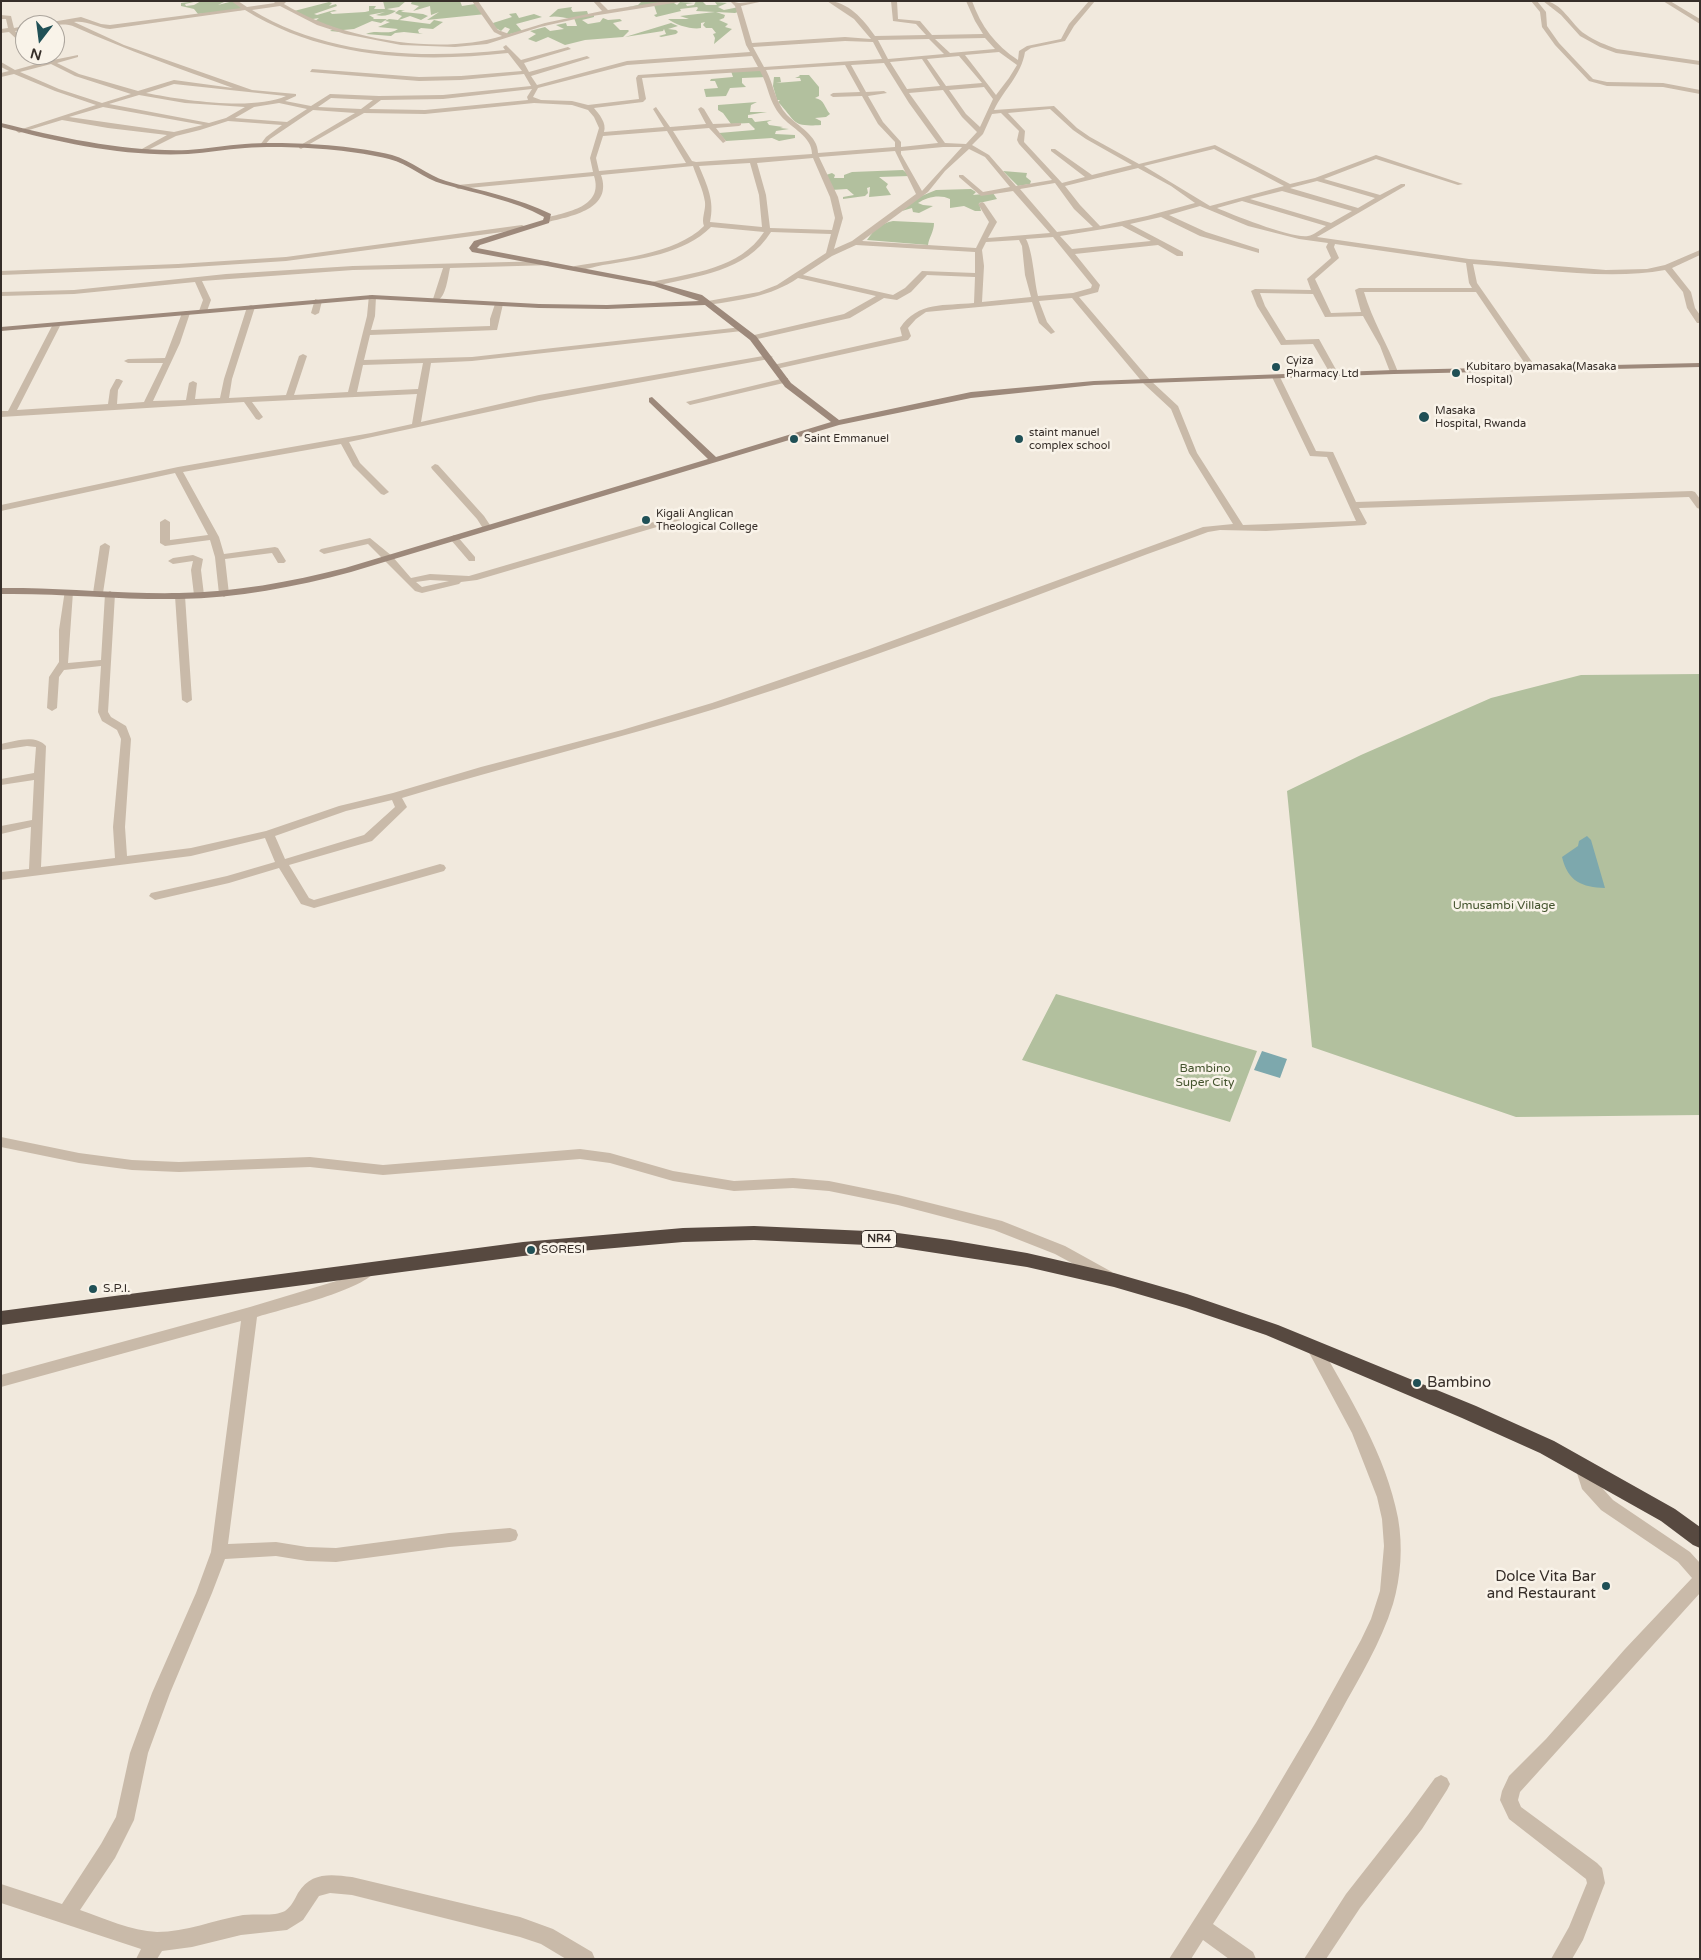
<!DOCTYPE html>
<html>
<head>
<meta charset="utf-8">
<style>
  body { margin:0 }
  #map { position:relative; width:1701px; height:1960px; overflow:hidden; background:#f1e9dd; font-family:"Varela Round",sans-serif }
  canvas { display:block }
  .frame { position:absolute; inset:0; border:2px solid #362e29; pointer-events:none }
  .north { position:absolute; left:15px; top:15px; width:50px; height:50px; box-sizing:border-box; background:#f9f3e9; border:1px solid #aba49c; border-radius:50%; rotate:195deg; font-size:14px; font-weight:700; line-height:20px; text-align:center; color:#362e29 }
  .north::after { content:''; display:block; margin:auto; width:18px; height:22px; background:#205056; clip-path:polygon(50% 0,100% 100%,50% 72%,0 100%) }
</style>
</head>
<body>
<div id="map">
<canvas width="1701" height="1960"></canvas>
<div class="frame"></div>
<div class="north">N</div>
</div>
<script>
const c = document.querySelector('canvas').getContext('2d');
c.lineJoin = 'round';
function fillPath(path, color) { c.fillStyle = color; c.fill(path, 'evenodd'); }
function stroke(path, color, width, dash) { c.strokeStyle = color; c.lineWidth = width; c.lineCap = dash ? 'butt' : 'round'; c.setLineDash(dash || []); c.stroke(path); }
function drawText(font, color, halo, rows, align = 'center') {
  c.font = font + ' "Varela Round",sans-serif'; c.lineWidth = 5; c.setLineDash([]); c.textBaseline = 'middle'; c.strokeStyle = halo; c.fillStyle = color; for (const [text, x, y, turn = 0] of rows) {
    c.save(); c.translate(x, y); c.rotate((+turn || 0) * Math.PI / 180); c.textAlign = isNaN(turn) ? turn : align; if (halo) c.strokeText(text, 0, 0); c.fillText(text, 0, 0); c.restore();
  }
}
fillPath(new Path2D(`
  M198 1 185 4 186 6 194 5 201 1 224 2 218 5 233 1 240 5 242 10 198 14 194 9 181 6V3Z
  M383 1H406L399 7 387 9 396 11C390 15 383 17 376 15L385 12 369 15 374 18 373 19H387L381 23 372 21 354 29 343 30 340 32 330 31 335 28 315 21 319 18 307 20 308 18 294 11 329 2 332 3 329 6 336 4 337 6 314 14 317 15 334 10 337 11 330 12 332 14 365 12 369 11V6H376L374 9H385Z
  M412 1H460L462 6 475 4 486 14 427 20 439 12 431 15 430 6 413 11 419 6 411 4Z
  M642 1H675L674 3 677 5 680 2 694 3 686 4 687 6 694 5 696 1H702L706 5H717L715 2 727 3 718 7 724 10 739 7 738 12 735 13 716 12 725 15 724 18 719 20 728 24 725 27 732 29 714 44 715 38 713 34 716 33 712 28H706L703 25 705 22 701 23V28C693 30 675 25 668 19H689L680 16 715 12 696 11 698 8 697 7 680 9 681 11 656 17 654 15 657 14 654 5 628 7 638 5Z
  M572 7 571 9 573 12 587 11 588 14H594V17L582 20 588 24 600 22 603 18 608 20 620 19 622 21 613 23 620 30H628L629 31 623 37 585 40 565 45 548 37 536 42 528 39 536 34 530 31 545 27 550 31 564 29 556 25 566 23 567 26H577L574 18C564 19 558 15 549 17L558 9Z
  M399 10H405L401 11 403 12 423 14 428 16 421 20 410 16 399 20 430 24 434 20 443 22 433 29 421 28 418 30 419 33 423 34 404 32 395 33 391 36 366 34C377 29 388 36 398 29L378 27 390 22 385 21 389 19 398 20 402 16 395 13Z
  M516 13 519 18 534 14 542 17 516 24 522 31 506 35 510 29 505 27 501 31 494 27 493 23 512 17 509 14Z
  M671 23 678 26 668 29 676 30 678 32 676 34 661 37 659 36 666 34 664 29 663 31 625 37Z
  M731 71H764L767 77 742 78V83L746 87 730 88 726 96 706 97 704 89 718 88 715 81H710L711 79 733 77Z
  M799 75H809L819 87V96L815 98C825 100 824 107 830 114L826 117 815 118 821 121V125C791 127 797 122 778 102L780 100H777L773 86 774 77H780L781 82 776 83 801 81 800 78H795L800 76Z
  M757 102 751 105 750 112H767L748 115V118H752L755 122 772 120 767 122 769 125 783 127 780 128 789 129 776 131 775 134 795 135V138L779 141 772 138 726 141 719 133 754 130 755 129 749 123 731 124 723 113 718 110V105Z
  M903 170 910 176 879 177 888 184 886 187 891 195 869 197 870 187 867 188 868 193 865 196 843 199V197L854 195 847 189 831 190 826 175 832 173 835 175 834 178H844V175L852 172Z
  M1003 171 1027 173 1026 177 1031 181 1030 184 1018 186Z
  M971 189 976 192 973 195 993 193 997 199 979 203 981 211H975L964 206 950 208V199C940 194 927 197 918 203L923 205 933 206 919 213 913 212 912 208 902 211 919 197 936 190Z
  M893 221 934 223C934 232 929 237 928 245L867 240C874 230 881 223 893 221Z
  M1700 674V1115L1516 1117 1312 1047 1287 791 1361 755 1491 698 1581 675Z
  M1056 994 1257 1051 1230 1122 1022 1060Z`), '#b2c09e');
fillPath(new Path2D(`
  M1587 836 1591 840 1605 888C1582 887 1568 882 1562 857L1578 846 1579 841Z
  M1262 1051 1287 1059 1280 1078 1254 1070Z`), '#7da8ad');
fillPath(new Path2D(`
  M231 1H238L247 7 275 3 273 1H287L284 4C341 39 438 56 502 36L494 32 472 1H478L498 30 509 34 545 23 602 11 593 1H599L608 10 666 1H686L580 18 540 27 487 44 455 47 401 45 345 34 317 25 280 6 252 10C327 56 420 59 505 50L503 47 506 45 521 60 568 47 571 49 524 63 529 72 587 56 590 58 531 76 537 85 627 61 750 52 746 45 735 6 730 1 739 3 764 1 741 6 752 43 845 37 871 39 854 19 827 1C848 1 864 20 875 36L926 35 916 24 893 21 891 1H897L898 19 920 21 932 35 983 34 975 21 966 1H972C981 26 995 45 1018 60L1019 51 1027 46 1061 39 1069 24 1089 1H1095L1074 26 1065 41 1031 48 1025 52C1021 76 1004 89 994 110L1054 106 1077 128 1090 137 1139 164 1215 145 1290 184 1315 178 1376 155 1463 184 1458 185 1376 159 1324 179 1380 195 1401 184H1405V186L1317 237 1469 259 1606 270 1647 269 1665 265 1700 250V255L1672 268 1691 292 1695 308 1700 315V323H1697L1687 308 1683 292 1665 270C1607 281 1533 268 1473 264L1477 283 1537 369 1533 371H1530L1476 292H1364C1372 320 1388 345 1398 372L1394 374 1390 372 1380 346 1363 316 1325 317 1313 294 1260 293 1265 306 1286 340 1319 339 1339 375 1335 377 1331 375 1313 344 1281 345 1257 306 1251 291 1255 289 1311 290 1307 279 1331 258 1326 247 1328 243 1299 239 1248 226 1200 206 1169 215 1206 232 1259 249V253L1200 236 1161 217 1130 224 1183 252V256H1177L1158 245 1075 254 1100 285 1098 292 1079 297 1150 380 1178 406 1197 453 1243 525 1356 521 1327 457 1310 456 1272 377 1276 375 1280 377 1316 451 1333 452 1356 502 1692 491 1695 492 1700 499V509L1697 508 1689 497 1359 508 1367 523 1365 525 1266 531 1220 530 1208 532C1045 591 883 656 718 708 614 740 507 766 402 798L407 807 405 809 372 841 289 865 309 898 314 900 440 864 444 865 446 868 444 871 314 908 301 904 279 868 229 883 155 900 149 896 151 893 227 876 275 862 265 838 191 856 1 880V872L29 869 31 827 1 834V826L32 820 34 780 1 785V779L34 773 36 747 27 746 1 750V744C16 741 35 734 46 746L41 867 115 858 113 827 121 739 117 730 102 721 98 712 101 666 64 670 59 677 57 708 52 711 47 708 49 677 59 662V630L65 590H71L73 592 68 663 101 660 105 594 110 591 115 594 108 712 111 717 126 726 131 739 125 827 127 856 191 848 266 831 339 806 393 793 481 767 622 730 712 703 867 650 1203 527 1233 524 1189 453 1171 409 1144 384 1072 298 1039 301 1047 322 1055 332 1051 334 1039 323 1032 302 926 312 916 319 908 328 911 336 908 340 776 369 772 367 773 365 902 336 900 328C918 301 945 306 974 303L975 277 927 275 911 292 897 300 884 298 850 318 753 340H750V336L844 314 876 296 798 278C770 297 740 300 708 305L704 303 708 301 759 292 777 285 826 253 831 234 771 232C746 272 697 276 655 286L651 284 652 282C692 273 740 269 764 232L711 227C684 254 640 259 603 265 593 267 582 271 572 270L571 268 575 266C615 259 675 255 704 226 701 219 706 210 705 202 703 189 697 178 693 166L601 175C613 209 572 216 548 222L544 220 545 218C567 212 604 207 594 176L458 189 455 187 458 185 593 172 590 158 599 128 594 117 588 110 572 105 534 103 425 114 364 113 301 149 299 148V146L355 113 313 110 270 139 263 147 260 145 266 137 282 125 228 121 200 130 176 136 142 153 140 152V150L167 135 108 128 62 120 19 133 16 131 96 105 55 91 14 74 1 77V73L9 71 1 67V62L15 70 47 61 37 55H45L53 60 78 55V57L57 63 79 74 138 91 174 80 233 88C180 69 127 50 75 27 64 21 45 28 40 24L81 17 101 24 110 25 241 8ZM245 10C324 59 419 63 508 53L522 71 461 76 419 77 312 69 310 72 419 81 461 80 524 74 531 86 443 95 379 96 330 94 311 106 285 101 296 96V94L252 90 124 45 74 22C86 20 98 28 110 29ZM985 38 995 49 950 53 935 39ZM929 39 944 54 888 59 878 40ZM845 41 873 42 882 59 764 67 753 47ZM999 52 1017 65 1009 78 996 95 965 55ZM752 56 758 67 638 75 636 78 639 99 588 105 572 101 541 100 533 97 538 88 627 65ZM959 56 982 83 946 86 927 59ZM922 59 940 86 907 89 890 62ZM884 63 909 103 938 143 901 147V142L883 122 868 96 887 93 884 91 866 92 851 65ZM51 64 75 76 131 94 102 103 59 89 20 72ZM845 65 860 92 833 93 830 95 833 97 862 96 878 124 895 142V147L818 153C818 136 798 126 787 115 775 102 774 85 766 70ZM760 71C769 87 768 100 781 116 791 128 812 136 812 154L696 162 692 161 673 131 709 128 723 143 726 141 716 128 739 126 741 125V123L713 124 704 109 701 107 698 109 706 124 670 127 656 107 653 109 664 127 604 132C607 123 599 114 594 108L643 102 646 99 642 78ZM174 84 286 96C252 111 182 100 146 93ZM984 87 993 99 980 127 966 114 949 90ZM532 89 527 97 528 100 425 110 369 109 381 100 443 99ZM943 90 962 117 977 132 966 144 945 143 909 93ZM139 95 185 103 245 107 226 118 209 123 109 104ZM331 98 373 100 361 109 318 107ZM279 103 307 109 287 122 235 118 254 107ZM103 107 203 125 174 132 69 117ZM1050 109 1073 130 1086 139 1132 165 1092 175 1055 149H1051V151L1085 177 1062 183 1024 142 1025 131 1008 113ZM1001 113 1019 131 1017 140 1019 144 1052 180 1016 186 989 155 972 145 983 134 992 114ZM667 131 686 163 599 171 596 158 603 136ZM943 147H962L922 191 901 154V151ZM969 149 985 157 1010 187 983 192 963 175H959V177L981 196 1013 191 1050 233 988 238 997 222 984 203 982 202 978 204 989 222 976 248 862 241 928 192 945 171ZM1214 149 1284 186 1210 206 1144 166ZM895 151 916 194 852 241 834 249 843 218 838 197 819 157ZM813 158 830 197 835 218 832 230 770 228 766 195 757 163ZM750 163 759 195 762 227 710 222C715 201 707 185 699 166ZM1138 168 1171 186 1195 203 1147 216 1100 226 1080 205 1065 186ZM1317 181 1375 198 1358 208 1290 188ZM1055 183 1074 209 1093 227 1057 232 1020 189ZM1282 191 1352 211 1331 223 1250 199ZM1242 201 1326 226C1321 229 1314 235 1308 236 1293 239 1233 215 1217 208ZM1122 226 1151 241 1072 249 1060 236ZM1053 237 1092 285 1091 288 1073 293 1038 296C1034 280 1033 252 1026 239ZM1019 240 1022 246 1025 275 1031 297 982 302 984 266 982 250 986 242ZM1335 244 1466 263 1469 283 1472 288H1359L1355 290 1361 312 1331 313 1315 279 1339 258 1334 247ZM856 245 975 252V273L922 271 905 288 893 295 803 275 832 256ZM392 800 395 807 364 835 285 859 275 836 346 811Z
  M1531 1H1537L1546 12 1547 26 1559 43 1593 79 1607 82 1663 83 1700 90V94L1663 87 1607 86 1589 81 1555 45 1542 27 1540 12Z
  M1543 1C1562 1 1571 25 1585 34 1595 41 1606 45 1617 49L1700 61V65L1616 53 1600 47 1580 36 1561 15Z
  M1663 1H1670L1700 19V24Z
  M1 15 11 16 14 28 25 26V30L15 31 25 41V47L9 32 1 33V29L8 28 6 19H1Z
  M522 225 526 227 525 229 286 261 178 268 1 275V271L178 264 286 257Z
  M548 261 552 263 551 265 450 268C448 277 446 297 437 301L433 299 443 268 353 270 202 281 211 300 207 311 203 313 199 311 203 300 195 282 74 294 1 296V292L74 290 226 274 353 266Z
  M369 295 376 297 375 316 371 330 490 326V319L495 304 499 302 503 304 497 330 370 335 364 360 472 357 742 327 746 329 742 331 472 361 431 363 421 422 539 395 769 355 773 357 769 359 539 401 349 442 360 463 389 492 384 495 381 494 353 466 341 444 183 472 219 537 224 554 275 547 278 548 286 561 284 563H278L272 553 225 559 229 594 224 597 219 594 215 557 210 540 165 546 160 543V522L165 519 170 522V540L208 535 175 473 1 511V505L178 467 371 433 412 424 417 394 252 402 263 417 259 420 256 419 244 402 1 417V411H8L53 324 60 326 17 410 108 404 110 390 116 379H119L123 381 118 390 117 404 144 402 163 363H128L124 361 128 359 165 358 182 313 186 311 190 313 180 343 153 401 186 400 189 383 193 381 197 383 195 399 220 398 224 379 247 307 251 305 255 307 232 379 229 398 286 395 299 356 303 354 307 356 294 395 348 392 367 316ZM423 363 418 389 357 392 363 365Z
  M315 299 322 301 319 313 315 315 311 313Z
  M785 378H788V382L690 405 686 402Z
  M435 464 438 465 484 516 492 528 490 530H484L477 519 432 469 431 467Z
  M698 509 703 512 701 514 477 580 461 582 459 584 422 593 415 591 368 544 324 554 319 551 321 549 370 538 392 556 411 578 430 574 469 576ZM430 580 449 581 422 587 416 582Z
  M454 535 457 536 475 557V561H469L451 540 449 538Z
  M105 543 110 546 103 593 98 596 93 593 100 546Z
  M193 555 203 559 201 570 204 595 199 598 194 595 191 570 193 561 173 564 168 561 173 558Z
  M180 593 185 596 192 700 187 703 182 700 175 596Z
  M1 1137 79 1153 132 1160 179 1162 310 1157 383 1165 580 1149 610 1153 673 1171 734 1181 793 1178 829 1181 898 1195 1002 1221 1065 1246 1112 1272 1114 1276 1112 1280 1107 1282 1055 1254 994 1230 898 1205 829 1191 793 1188 734 1191 673 1181 610 1163 580 1159 383 1175 310 1167 179 1172 132 1170 79 1163 1 1147Z
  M370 1263 375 1265 377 1269C366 1290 282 1309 257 1317L228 1544 276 1542 307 1547 336 1548 449 1533 510 1528 516 1530 518 1535 516 1540 510 1542 449 1547 336 1562 307 1561 276 1556 225 1559 212 1593 170 1693 148 1753 134 1820 115 1858 80 1910C104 1918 131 1931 157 1932 186 1932 214 1920 243 1915 255 1913 273 1917 285 1911 291 1907 295 1899 298 1893 311 1872 330 1874 352 1877L520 1917 553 1929 592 1952 595 1959H566L541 1944 520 1937 352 1895 330 1893 319 1896 303 1920 287 1930 241 1935 192 1947 162 1951 157 1959H136L141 1949 1 1903V1884L62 1904 101 1844 116 1817 130 1753 152 1693 196 1593 211 1552 241 1321 1 1387V1375L250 1307 343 1279Z
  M1314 1341 1319 1343C1350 1398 1386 1455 1398 1518 1403 1546 1401 1577 1393 1604 1381 1643 1359 1678 1340 1713 1300 1785 1258 1855 1213 1924L1253 1952 1256 1959H1229L1203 1940 1191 1959H1169L1256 1823 1314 1725 1361 1640 1371 1619 1380 1591 1384 1546 1382 1519 1377 1497 1352 1433 1306 1347 1309 1343Z
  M1583 1460 1589 1462 1595 1480 1613 1500 1690 1552 1700 1563V1593L1520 1792 1518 1800 1521 1807 1597 1863 1602 1868 1605 1883 1583 1940 1572 1959H1551L1569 1927 1587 1883 1586 1879 1509 1819 1500 1800 1502 1791 1509 1776 1546 1739 1625 1649 1692 1578 1678 1562 1601 1510 1582 1489 1575 1467 1577 1462Z
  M1441 1775 1447 1778 1450 1784 1447 1790 1422 1829 1360 1908 1326 1959H1304L1346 1894 1408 1815 1435 1778Z`), '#c9baa9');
fillPath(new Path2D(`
  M1 123C62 138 125 152 188 150 207 149 226 145 245 144 286 141 352 145 392 155 412 161 427 175 446 181 481 191 519 198 551 214L549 223 480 245 477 248 655 282 702 295 756 336 791 383 839 420 971 392 1094 381 1394 370 1700 363V367L1394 374 1094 385 971 398 839 425 351 572C295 587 238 598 179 599 120 600 61 593 1 594V588H23C75 589 127 594 179 593 235 592 290 582 345 568L708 459 649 402V398L652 397 716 457 831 422 785 387 750 340 705 305 607 309 539 308 372 299 1 331V327L372 295 539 304 607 305 699 301 654 286 472 252 469 248 474 241 543 220 544 217C513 200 477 194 443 184 424 179 409 164 389 159 349 149 286 145 245 148 226 149 207 153 188 154 125 157 62 143 1 127Z`), '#9d897b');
fillPath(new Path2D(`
  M754 1226 890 1232 950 1240 1027 1253 1114 1273 1187 1294 1278 1325 1476 1406 1554 1441 1675 1509 1700 1527V1548L1693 1545 1661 1521 1540 1453 1462 1418 1266 1335 1186 1308 1114 1287 1027 1267 890 1246 754 1240 683 1242 523 1256 1 1325V1311L523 1242 683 1228Z`), '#574940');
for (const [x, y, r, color] of [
  [1276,367,5,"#205056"],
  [1456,373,5,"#205056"],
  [1424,417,6,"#205056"],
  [794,439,5,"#205056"],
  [1019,439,5,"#205056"],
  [646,520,5,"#205056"],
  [531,1250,5,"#205056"],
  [93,1289,5,"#205056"],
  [1417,1383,5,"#205056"],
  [1606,1586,5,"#205056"]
]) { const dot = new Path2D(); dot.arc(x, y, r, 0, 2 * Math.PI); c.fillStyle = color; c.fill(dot); stroke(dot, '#f9f3e9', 2); }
drawText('11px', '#362e29', '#f9f3e9', [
  ["Cyiza",1286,361],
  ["Pharmacy Ltd",1286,374],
  ["Kubitaro byamasaka(Masaka",1466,367],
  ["Hospital)",1466,380],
  ["Masaka",1435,411],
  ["Hospital, Rwanda",1435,424],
  ["staint manuel",1029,433],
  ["complex school",1029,446],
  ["Saint Emmanuel",804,439],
  ["Kigali Anglican",656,514],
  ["Theological College",656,527]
], 'left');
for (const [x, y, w] of [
  [879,1239,35]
]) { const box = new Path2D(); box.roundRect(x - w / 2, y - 8.5, w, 17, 4); c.fillStyle = '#f9f3e9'; c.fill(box); stroke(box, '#362e29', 1); }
drawText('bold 11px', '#362e29', null, [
  ["NR4",879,1239]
]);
drawText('12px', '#44542e', '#f9f3e9', [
  ["Umusambi Village",1504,906],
  ["Bambino",1205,1069],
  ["Super City",1205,1083]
]);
drawText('12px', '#362e29', '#f9f3e9', [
  ["SORESI",541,1250],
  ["S.P.I.",103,1289]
], 'left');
drawText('15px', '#362e29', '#f9f3e9', [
  ["Bambino",1427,1383],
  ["Dolce Vita Bar",1596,1577,"right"],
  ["and Restaurant",1596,1594,"right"]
], 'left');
</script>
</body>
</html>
